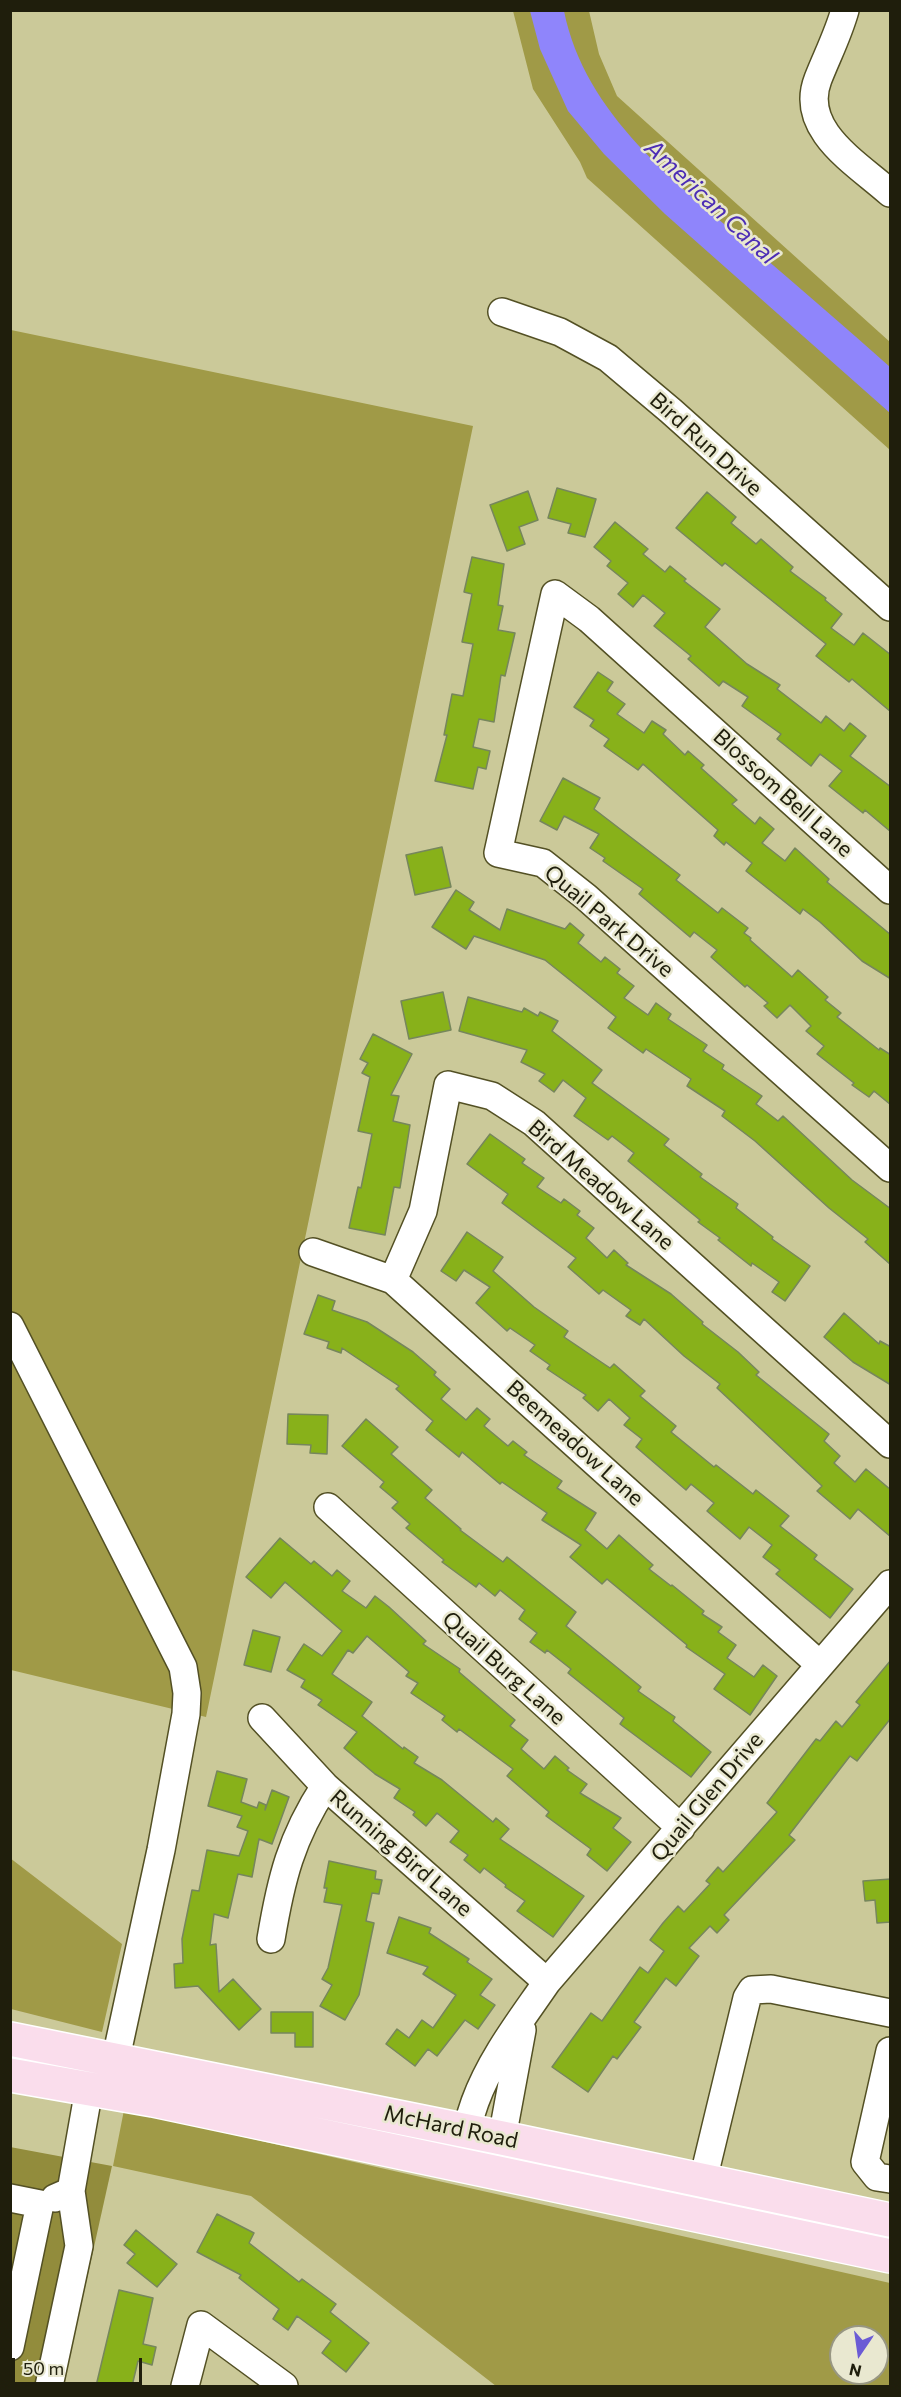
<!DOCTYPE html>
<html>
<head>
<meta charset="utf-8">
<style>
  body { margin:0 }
  #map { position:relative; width:901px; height:2397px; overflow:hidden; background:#cbc999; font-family:Commissioner,sans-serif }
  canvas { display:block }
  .frame { position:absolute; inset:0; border:12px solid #1f1e0c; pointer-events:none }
  .north { position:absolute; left:829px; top:2325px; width:60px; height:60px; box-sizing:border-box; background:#e9e8d0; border:2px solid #989782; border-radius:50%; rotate:193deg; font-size:16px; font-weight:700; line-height:24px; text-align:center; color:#1f1e0c }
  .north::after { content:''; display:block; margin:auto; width:21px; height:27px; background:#6b5bd5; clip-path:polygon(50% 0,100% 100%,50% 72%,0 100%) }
  .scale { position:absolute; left:12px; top:2358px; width:130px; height:27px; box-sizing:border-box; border:3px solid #1f1e0c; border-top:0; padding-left:8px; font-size:18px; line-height:21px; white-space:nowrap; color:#1f1e0c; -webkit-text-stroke:4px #e9e8d0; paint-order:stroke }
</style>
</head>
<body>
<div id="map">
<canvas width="901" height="2397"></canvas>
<div class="frame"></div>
<div class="north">N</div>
<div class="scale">50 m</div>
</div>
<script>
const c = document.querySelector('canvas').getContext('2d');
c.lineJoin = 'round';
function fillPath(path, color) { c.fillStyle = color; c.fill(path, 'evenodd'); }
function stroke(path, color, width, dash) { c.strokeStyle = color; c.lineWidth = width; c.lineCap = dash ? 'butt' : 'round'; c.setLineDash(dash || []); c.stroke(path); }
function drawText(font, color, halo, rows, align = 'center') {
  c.font = font + ' Commissioner,sans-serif'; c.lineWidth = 5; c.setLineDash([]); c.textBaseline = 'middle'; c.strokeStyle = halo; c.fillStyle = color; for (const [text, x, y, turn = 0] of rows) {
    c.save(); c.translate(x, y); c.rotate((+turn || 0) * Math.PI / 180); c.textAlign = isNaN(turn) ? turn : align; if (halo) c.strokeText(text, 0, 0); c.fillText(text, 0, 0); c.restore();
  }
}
fillPath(new Path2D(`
  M513 11H589L599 54 617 96 890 342V450L587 178 580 162 533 89Z
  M11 330 473 426 206 1717 11 1670Z
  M10 1858 122 1944 102 2032 11 2009Z
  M124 2110 890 2283V2386H496L251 2196 113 2166ZM841 2337H877V2373H841Z`), '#a09a47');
fillPath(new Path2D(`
  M10 2147 112 2166 63 2386H11Z`), '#928c3c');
fillPath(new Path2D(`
  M530 11H564C585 115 676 183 753 248 799 287 845 327 890 367V413L665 214 604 154 568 111 540 49Z`), '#8f85fb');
const building = new Path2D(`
  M557 488 596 499 585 537 568 533 571 524 548 518Z
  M528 491 538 520 519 527 525 544 507 551 490 505Z
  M707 492 736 517 731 523 756 544 761 539 793 567 790 571 826 598 825 600 842 614 831 628 854 645 863 633 891 655V712L852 679 849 682 816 656 826 644 725 563 722 566 676 528Z
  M615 522 648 549 643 554 665 572 670 566 686 579 684 581 720 609 705 627 747 664 780 685 777 689 821 723 826 716 844 731 850 723 866 736 850 756 891 787V832L865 810 863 813 829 786 842 771 820 754 811 766 777 739 781 734 742 706 748 697 723 681 719 686 688 659 691 656 654 626 665 613 643 595 633 607 618 594 628 583 607 566 611 561 594 547Z
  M472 557 504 564 498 605 503 606 498 630 515 633 505 676 501 675 494 722 479 719 473 747 490 751 486 769 478 767 473 789 435 781 447 735H444L452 694 463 696 473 644 462 642 472 594 464 592Z
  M598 672 613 682 607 691 625 704 617 714 644 733 652 721 666 730 663 734 685 755 688 751 704 765 701 768 737 800 732 804 755 824 760 817 774 829 762 843 785 861 795 848 829 879 827 882 891 935V979L862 961 820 922 803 909 800 914 746 871 752 863 726 842 724 845 714 836 718 830 643 764 638 770 604 746 609 739 590 726 594 720 574 707Z
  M563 778 600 798 594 809 680 875 676 880 718 913 722 908 748 928 744 933 751 938 750 940 792 977 798 970 828 997 825 1000 841 1013 837 1017 879 1050 880 1048 891 1055V1105L874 1091 869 1097 852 1085 854 1083 817 1054 824 1046 806 1031 811 1026 790 1005 777 1018 764 1006 768 1003 747 985 745 987 711 957 717 950 694 932 690 937 639 894 643 889 603 861 605 858 590 848 599 834 564 816 557 830 540 821Z
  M442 847 451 887 415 895 406 855Z
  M456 890 474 902 469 910 500 930 507 909 565 929 570 923 584 935 578 943 601 962 605 957 620 969 617 973 634 986 624 998 648 1015 656 1003 671 1014 668 1019 707 1045 703 1051 724 1065 722 1069 762 1096 756 1104 778 1121 783 1116 852 1180 891 1209V1265L865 1242 868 1239 829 1208 755 1141 722 1116 725 1111 687 1086 691 1079 646 1049 643 1053 608 1028 616 1017 545 960 474 936 466 949 432 927Z
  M443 992 451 1030 409 1039 401 1001Z
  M468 997 522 1012 524 1008 538 1016 540 1012 558 1021 552 1031 602 1070 592 1083 669 1139 664 1145 702 1174 700 1177 738 1204 736 1208 773 1237 772 1239 810 1266 785 1301 772 1292 779 1282 752 1263 751 1266 718 1240 720 1238 698 1222 700 1220 628 1161 634 1153 612 1136 608 1140 574 1116 586 1098 563 1080 554 1092 539 1081 545 1074 521 1062 527 1050 459 1031Z
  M373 1034 412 1054 391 1095 399 1096 393 1121 410 1125 400 1188 394 1187 385 1235 349 1228 358 1187 361 1188 372 1134 358 1131 370 1077 362 1073 368 1063 360 1059Z
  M490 1134 525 1159 522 1163 544 1178 537 1187 561 1203 564 1199 580 1211 577 1215 594 1228 586 1238 607 1258 614 1250 628 1263 626 1265 671 1294 703 1322 702 1324 738 1352 759 1372 756 1375 829 1434 824 1441 840 1456 834 1463 855 1482 866 1469 891 1490V1537L858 1509 850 1519 817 1491 822 1486 717 1388 720 1384 684 1356 644 1319 640 1325 626 1316 631 1310 603 1290 599 1294 568 1267 576 1258 502 1203 508 1194 467 1164Z
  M467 1232 503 1257 493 1271 534 1307 568 1331 564 1337 610 1368 614 1364 645 1391 640 1396 676 1426 671 1432 714 1467 716 1465 753 1494 756 1490 789 1516 780 1526 817 1555 814 1559 853 1589 830 1618 776 1574 780 1570 763 1557 772 1545 749 1527 740 1539 707 1511 714 1503 691 1484 686 1490 636 1447 642 1439 624 1425 630 1418 609 1399 598 1411 583 1398 586 1395 547 1369 550 1365 530 1351 535 1345 510 1328 507 1331 476 1303 490 1287 464 1270 456 1281 441 1271Z
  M318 1295 335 1301 332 1310 367 1322 413 1352 436 1372 434 1375 450 1389 441 1399 466 1420 477 1408 490 1419 484 1426 508 1446 513 1441 527 1452 524 1455 562 1481 557 1488 596 1513 585 1530 607 1549 619 1535 653 1565 649 1569 671 1586 672 1585 704 1611 702 1614 722 1627 718 1632 736 1645 727 1658 754 1677 763 1665 777 1676 750 1715 714 1689 725 1674 686 1647 687 1645 607 1579 602 1584 570 1557 581 1545 542 1520 547 1513 502 1482 500 1484 462 1452 459 1457 426 1430 433 1421 396 1389 399 1386 342 1348 341 1353 327 1348 329 1342 304 1334Z
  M844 1313 879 1344 880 1341 891 1347V1385L853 1362 824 1337Z
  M288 1414 328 1415 327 1454 310 1453 311 1445 287 1444Z
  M366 1419 398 1447 391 1454 432 1490 425 1498 461 1529 460 1530 503 1562 507 1557 576 1612 566 1626 641 1687 638 1691 675 1717 673 1721 711 1752 691 1777 620 1724 624 1718 568 1673 571 1669 547 1650 545 1653 530 1642 537 1633 519 1619 525 1610 500 1590 495 1596 479 1583 476 1587 442 1562 444 1560 406 1528 410 1524 392 1508 398 1502 380 1487 384 1482 342 1446Z
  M280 1538 311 1564 314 1561 332 1576 337 1570 350 1581 342 1591 366 1608 375 1596 389 1607 426 1641 423 1644 460 1669 459 1672 515 1720 510 1726 528 1740 521 1749 544 1769 555 1756 569 1768 567 1770 587 1784 580 1793 621 1818 613 1828 631 1842 607 1871 587 1855 591 1849 546 1816 549 1812 507 1776 513 1769 459 1729 457 1732 442 1720 445 1716 411 1693 418 1683 406 1676 409 1672 367 1636 353 1653 348 1650 332 1674 372 1702 362 1716 403 1749 404 1747 418 1757 414 1763 442 1780 493 1822 496 1818 509 1829 500 1839 584 1896 553 1937 517 1911 525 1901 505 1887 506 1885 484 1868 480 1873 464 1860 468 1855 450 1842 459 1831 437 1813 426 1826 413 1815 415 1812 394 1798 400 1789 375 1774 344 1748 357 1732 318 1705 322 1700 301 1687 305 1680 287 1670 304 1644 322 1656 342 1631 285 1582 271 1598 246 1577Z
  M253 1630 280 1637 271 1672 244 1665Z
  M891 1660V1718L857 1761 850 1756 789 1835 795 1840 724 1915 729 1920 717 1933 710 1926 689 1948 699 1956 676 1986 666 1978 634 2022 641 2027 617 2059 613 2056 588 2092 552 2067 591 2013 602 2021 640 1967 648 1973 664 1951 650 1940 663 1923 678 1906 684 1912 710 1884 706 1881 718 1867 723 1872 744 1849 777 1812 767 1803 816 1739 820 1741 836 1721 842 1727 860 1705 856 1702Z
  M217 1771 247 1779 241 1802 257 1808 259 1802 266 1805 265 1810 272 1790 289 1797 272 1844 259 1839 252 1877 238 1874 228 1918 214 1914 210 1945 216 1944 219 1992 233 1979 261 2009 239 2030 198 1986 175 1988 174 1964 183 1963 182 1939 192 1890 199 1891 207 1850 239 1856 248 1831 237 1827 242 1816 208 1806Z
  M329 1861 376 1871 375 1879 382 1880 379 1894 372 1893 366 1921 374 1923 359 1995 345 2020 320 2006 332 1985 322 1979 328 1968 342 1905 324 1902 327 1888H324Z
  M891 1879V1922L877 1923 875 1900 865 1901 863 1881Z
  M399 1917 431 1928 429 1933 469 1959 467 1962 492 1979 480 1995 495 2005 478 2029 465 2020 437 2056 428 2049 415 2066 386 2044 397 2029 409 2038 422 2020 433 2028 456 1995 423 1974 428 1967 387 1953Z
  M271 2012H313V2047H295V2033H271Z
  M217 2214 254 2233 249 2243 299 2282 302 2279 336 2304 330 2312 369 2343 346 2372 322 2353 331 2341 297 2316 288 2330 273 2319 279 2309 239 2278 241 2275 197 2252Z
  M136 2230 177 2264 157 2287 127 2263 135 2254 124 2245Z
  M119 2290 153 2298 143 2344 156 2347 152 2365 138 2361 132 2386H96Z`);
fillPath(building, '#88b11a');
stroke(building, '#76865c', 1.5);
const minor = new Path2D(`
  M845 10C838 35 827 56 818 79 798 130 858 164 890 193
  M502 312 560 332 608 358 671 411 890 607
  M890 890 589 619 555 594 498 853 543 863 586 897 890 1168
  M313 1252 393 1280 819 1664
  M393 1280 423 1211 448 1085 492 1096 534 1123 890 1444
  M10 1326 183 1667 187 1693 186 1714 161 1850 116 2058
  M328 1507 681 1828
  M262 1718 325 1786 547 1982
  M271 1939C281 1879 291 1838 325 1786
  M890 2051 865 2162 877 2177 890 2179
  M453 2163C462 2143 468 2123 475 2102 491 2058 521 2020 547 1982L890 1584
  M487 2170 502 2138 522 2030
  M703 2180 747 1998 752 1990 771 1989 890 2013
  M10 2198 40 2204 10 2347
  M55 2198 71 2191 89 2089
  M49 2386 79 2246 71 2191
  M185 2386 201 2325 284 2386`);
const major = new Path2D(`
  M10 2039 502 2138 890 2220
  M10 2075 153 2100 890 2256`);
stroke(minor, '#535024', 30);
stroke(major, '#fff', 36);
stroke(minor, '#fff', 27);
stroke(major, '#faddec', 33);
drawText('22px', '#1f1e0c', '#e9e8d0', [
  ["Bird Run Drive",706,444,42],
  ["Blossom Bell Lane",783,793,42],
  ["Quail Park Drive",609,921,40],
  ["Bird Meadow Lane",601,1185,41],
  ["Beemeadow Lane",575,1443,42],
  ["Quail Burg Lane",504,1668,42],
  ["Quail Glen Drive",707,1797,-50],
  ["Running Bird Lane",401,1853,41],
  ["McHard Road",451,2127,12]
]);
drawText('italic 24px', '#4c2db5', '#e9e8d0', [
  ["American Canal",711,202,43]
]);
</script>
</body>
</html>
